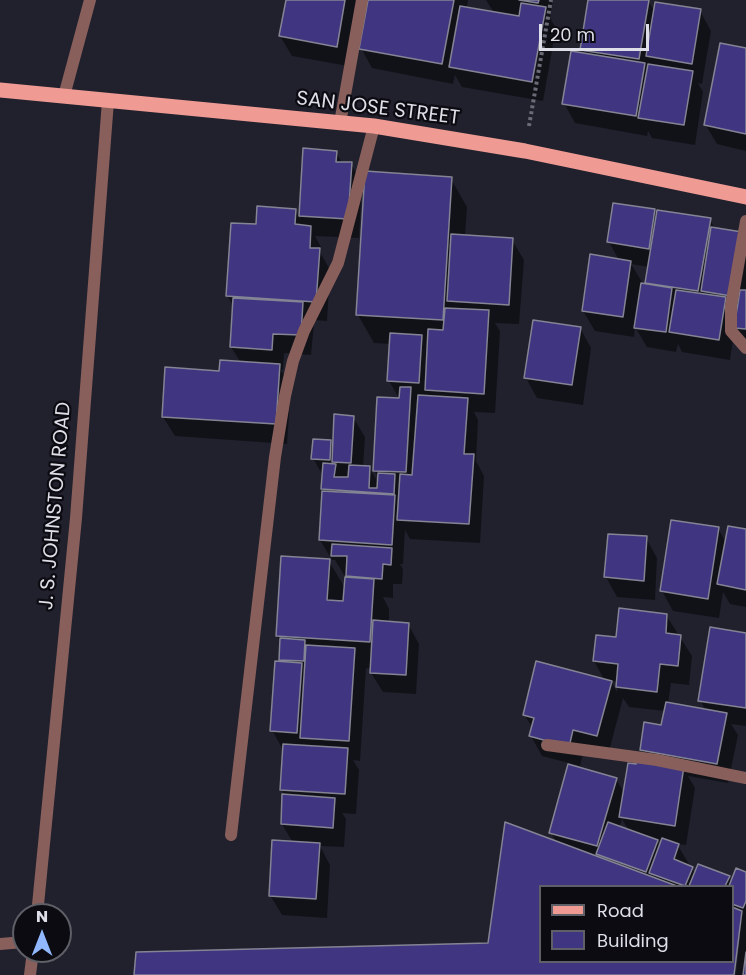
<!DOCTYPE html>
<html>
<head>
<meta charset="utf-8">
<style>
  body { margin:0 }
  #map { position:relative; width:746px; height:975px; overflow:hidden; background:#21212e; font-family:Poppins,sans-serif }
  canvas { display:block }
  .legend { position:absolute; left:539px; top:885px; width:195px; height:78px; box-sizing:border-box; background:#0b0b11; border:2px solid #5f5f67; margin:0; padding:8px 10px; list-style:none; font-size:18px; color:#dddee7 }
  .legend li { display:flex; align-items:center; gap:12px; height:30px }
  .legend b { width:30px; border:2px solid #5f5f67 }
  .north { position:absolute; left:12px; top:903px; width:60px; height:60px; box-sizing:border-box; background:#0b0b11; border:2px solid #5f5f67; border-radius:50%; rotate:0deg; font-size:16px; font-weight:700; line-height:24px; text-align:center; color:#dddee7 }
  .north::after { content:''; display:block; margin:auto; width:21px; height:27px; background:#91b8fd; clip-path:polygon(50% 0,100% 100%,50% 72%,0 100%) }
  .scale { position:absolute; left:539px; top:24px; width:110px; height:27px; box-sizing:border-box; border:3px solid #dddee7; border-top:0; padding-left:8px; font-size:18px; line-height:21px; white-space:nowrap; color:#dddee7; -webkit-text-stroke:4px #0b0b11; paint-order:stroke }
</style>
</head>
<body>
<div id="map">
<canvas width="746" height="975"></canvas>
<ul class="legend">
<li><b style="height:8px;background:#ef9b94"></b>Road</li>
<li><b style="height:16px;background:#3f3580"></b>Building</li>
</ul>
<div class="north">N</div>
<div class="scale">20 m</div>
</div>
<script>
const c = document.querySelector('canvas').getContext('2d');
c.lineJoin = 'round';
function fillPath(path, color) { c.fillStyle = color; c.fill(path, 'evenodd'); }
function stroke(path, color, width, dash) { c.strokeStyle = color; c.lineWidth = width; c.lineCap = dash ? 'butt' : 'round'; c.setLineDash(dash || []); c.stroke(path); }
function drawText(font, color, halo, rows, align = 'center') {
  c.font = font + ' Poppins,sans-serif'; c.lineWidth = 4.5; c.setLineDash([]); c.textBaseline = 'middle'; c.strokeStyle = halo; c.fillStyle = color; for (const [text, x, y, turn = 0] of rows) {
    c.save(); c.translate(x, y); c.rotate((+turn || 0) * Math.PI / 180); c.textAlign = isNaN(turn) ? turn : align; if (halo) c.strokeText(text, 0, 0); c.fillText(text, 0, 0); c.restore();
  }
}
fillPath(new Path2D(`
  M287 0H360L348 66 292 56 280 36Z
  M370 0H468L467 8 494 13 486 0H553L550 18 556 28 543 101 462 87 455 75 453 84 372 68 361 48Z
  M586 0 648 1 655 12 700 11 711 31 702 84 698 83 703 92 695 145 652 138 648 131 647 136 575 123 564 103 584 55 581 50 590 1Z
  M746 50V151L717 144 705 124Z
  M304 150 336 152 342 163 351 164 362 183 359 238 315 236 321 247V254L330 270 327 321 312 320 314 324 311 355 284 353 283 370H281L291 386 287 444 175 436 163 417 221 373 241 363 231 347 234 307 227 295 257 226 295 210 300 219Z
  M451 179 467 207 465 236 512 240 524 260 519 324 495 323 500 331 495 413 474 412 478 420 476 461 484 476 480 543 410 539 405 530 403 564H400L403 569 402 584H393V598L383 597 389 609V623L408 624 419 644 416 694 383 692 371 673 372 669 366 668 360 761 353 760 359 770 356 814 342 813 346 819 344 847 320 846 330 865 327 918 282 915 270 895 293 843 282 824 285 796 282 790 283 750 272 730 283 663 280 659 281 643 277 636 329 561 346 590 349 579 347 575H344L335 560H332L320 540 323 476 313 458 330 441 334 449 353 417 365 437 363 467H369L379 484V479L374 470 400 400 389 381 391 344 374 343 358 315Z
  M654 210 658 216 710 220 716 230 746 243V345L735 326 730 360 682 352 678 344 676 352 647 347 635 327 634 337 595 331 583 311 619 260 609 242ZM631 264 649 267 647 283 649 286 641 285 642 282Z
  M580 328 591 348 583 405 537 398 526 378Z
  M718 528 726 543 746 530V607L730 604 723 592 719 618 673 611 662 591Z
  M646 538 657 558 655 600 617 597 606 577Z
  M666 615 692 656 689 685 671 683 668 704 706 711 700 700 746 634V726L731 724 738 735 728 783 688 776 695 788 686 845 677 844 695 874 729 877 732 883 746 873V975H736L740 936H737L733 975H135L490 945 557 843 551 833 616 779 624 793 637 766 649 762 641 749 663 727 665 711 629 707 623 698 608 755 584 749 580 766 542 756 531 736 533 729 524 714 605 681 594 661 617 638ZM611 681 618 682 617 692ZM622 819 629 831 619 828ZM656 840 662 841 660 847ZM540 886H732V962H540Z`), '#0007');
const building = new Path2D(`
  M286 0H345L337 47 279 36Z
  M368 0H454L442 64 359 49Z
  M519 0H539L538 3Z
  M588 0H649L639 59 580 50Z
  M655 2 701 9 692 64 646 56Z
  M521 3 546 7 532 82 449 67 460 6 519 16Z
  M720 43 746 48V134L704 125Z
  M571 51 645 63 636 116 562 104Z
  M648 64 693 71 684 125 638 118Z
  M303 148 337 151 336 162H352L348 219 299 216Z
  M365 171 452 177 443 320 356 315Z
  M613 203 655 209 649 249 607 242Z
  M257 206 296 209 295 224 311 226 310 248H320L316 302 226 296 231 223 256 224Z
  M657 210 711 218 698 291 645 283Z
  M711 227 742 232 731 296 701 291Z
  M451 234 513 238 509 305 447 301Z
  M590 254 631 261 623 317 582 311Z
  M641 283 672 288 666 332 634 328Z
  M676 290 726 297 719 340 669 332Z
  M740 290H746V329L734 328Z
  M233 298 303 302 301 335 273 334 272 350 230 347Z
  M445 308 489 310 484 394 425 390 428 329 443 330Z
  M533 320 581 327 572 385 524 378Z
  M390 333 422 335 419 383 387 381Z
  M220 360 280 364 276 424 162 417 165 367 219 371Z
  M400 387H411L406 472 373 471 377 397 399 398Z
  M418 395 468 398 464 454H474L469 524 397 520 400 474 412 475Z
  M334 414 354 416 351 463 332 462Z
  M313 439 331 440 330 460 311 459Z
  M323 463 336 464 334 477H348L349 465 370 466 369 488H377L378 473 395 474 394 494 321 489Z
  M322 491 395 495 392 545 319 540Z
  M671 520 719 527 708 599 660 591Z
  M728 526 746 529V590L717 584Z
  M608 534 647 536 644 581 604 577Z
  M332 544 392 548 391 565 383 564 382 579 346 576 347 556H331Z
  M281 556 330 559 327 600 343 601 345 577 374 579 370 642 276 636Z
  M619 608 667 614 666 633 681 635 678 666 660 664 657 692 616 687 618 664 593 661 596 635 616 637Z
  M373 620 409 623 406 675 370 673Z
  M710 627 746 633V708L698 701Z
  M280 638 305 640 304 661 279 660Z
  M306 645 355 648 349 741 300 738Z
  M275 661 302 663 297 733 270 731Z
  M536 661 612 681 597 736 573 730 569 747 529 736 534 718 523 715Z
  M666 702 727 713 717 764 640 750 644 722 661 725Z
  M283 744 348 748 345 794 280 790Z
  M637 759 684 766 675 826 619 817 628 763 636 764Z
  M568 764 617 778 597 846 549 833Z
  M282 794 335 798 333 828 281 824Z
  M505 822 677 886H540V962H732V907L742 911 734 975H134L136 952 488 943Z
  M608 822 658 840 646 872 596 854Z
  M662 838 679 844 674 859 693 867 685 886 649 873Z
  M272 840 320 843 316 899 269 896Z
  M698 864 730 876 725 886H689Z
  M736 868 746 872V901L743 908 732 904V886H729Z
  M746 952V975H743Z`);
fillPath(building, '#3f3580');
stroke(building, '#838494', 1.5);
stroke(new Path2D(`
  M529 126 551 0`), '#6a6b76', 4, [3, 3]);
stroke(new Path2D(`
  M64 96 90 0
  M340 123 362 0
  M746 221 731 306V331L746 348
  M547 745 657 760 746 778
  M231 835 275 457 285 396 293 361 304 331 338 263 374 126
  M37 915 76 518 108 101
  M0 944 24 942
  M30 975 33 951`), '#885f5b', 12);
stroke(new Path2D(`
  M0 90 374 126 525 151 746 197`), '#ef9b94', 15);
drawText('20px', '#dddee7', '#0b0b11', [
  ["SAN JOSE STREET",378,109,7],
  ["J. S. JOHNSTON ROAD",56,506,-85]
]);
</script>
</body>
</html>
